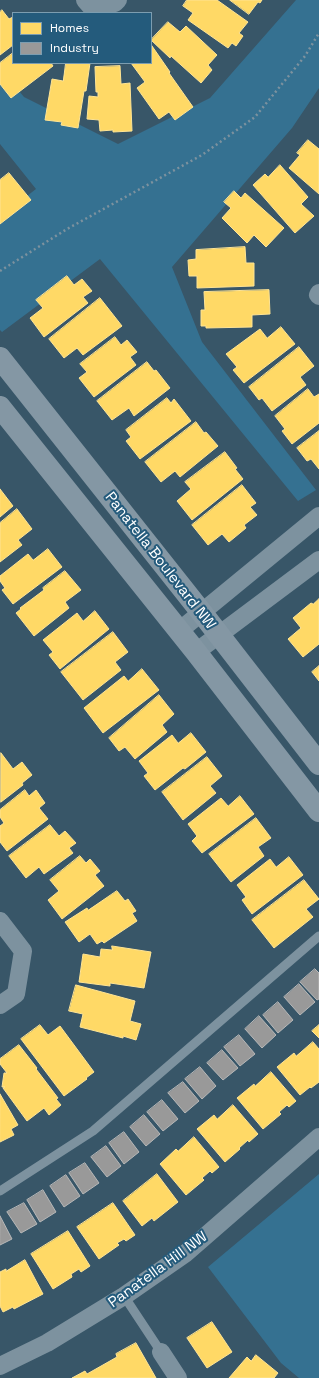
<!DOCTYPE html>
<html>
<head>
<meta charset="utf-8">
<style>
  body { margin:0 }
  #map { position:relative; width:319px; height:1378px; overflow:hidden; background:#385668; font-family:"Space Grotesk",sans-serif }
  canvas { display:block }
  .legend { position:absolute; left:12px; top:12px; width:140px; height:52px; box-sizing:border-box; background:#245b7c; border:1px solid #7c9db0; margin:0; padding:5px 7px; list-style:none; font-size:12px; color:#fff }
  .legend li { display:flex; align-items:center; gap:8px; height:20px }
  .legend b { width:20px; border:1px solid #7c9db0 }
</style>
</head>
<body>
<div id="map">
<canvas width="319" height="1378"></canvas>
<ul class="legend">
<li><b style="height:11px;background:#ffd966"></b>Homes</li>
<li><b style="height:11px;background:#999"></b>Industry</li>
</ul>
</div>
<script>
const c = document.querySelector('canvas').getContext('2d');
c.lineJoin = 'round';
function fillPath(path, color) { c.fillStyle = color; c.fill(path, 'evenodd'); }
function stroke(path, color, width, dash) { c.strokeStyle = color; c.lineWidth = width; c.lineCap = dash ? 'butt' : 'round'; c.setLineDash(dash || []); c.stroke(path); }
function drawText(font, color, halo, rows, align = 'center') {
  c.font = font + ' "Space Grotesk",sans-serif'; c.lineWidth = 4; c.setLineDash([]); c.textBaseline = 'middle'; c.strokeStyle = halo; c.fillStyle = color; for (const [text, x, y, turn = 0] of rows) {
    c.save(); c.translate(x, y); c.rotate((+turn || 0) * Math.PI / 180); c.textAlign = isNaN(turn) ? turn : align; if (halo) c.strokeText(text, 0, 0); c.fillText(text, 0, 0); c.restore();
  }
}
fillPath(new Path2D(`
  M296 0H319V88L292 128 172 267 202 342 316 490 298 501 100 259 2 332 0 330V217L36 189 0 144V68L24 97 118 144 210 98Z
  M319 1174V1378H299L281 1363 208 1267Z`), '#357191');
const homes = new Path2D(`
  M187 0H217L248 22 239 33 243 36 236 46 232 43 228 48 188 20 193 13 183 6Z
  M230 0H262L260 3 258 2 249 14Z
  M2 10 9 19 13 17V45L0 55V12Z
  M168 22 180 32 186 26 217 55 208 65 212 70 201 83 171 56 170 58 151 40Z
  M152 46 170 72 169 73 193 107 175 120 169 112 159 119 137 88 145 82 131 63H151V47Z
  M13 53V63H51L53 66 11 98 0 84V63Z
  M66 63H90L86 91H84L78 128 61 125 62 122 45 120 52 79 63 81Z
  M120 66 121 84 130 83 132 131 113 132V130L100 131 99 120 87 119 89 96 98 97V92H96L95 67Z
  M308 140 319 149V194L289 168 300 155 297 153Z
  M280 165 308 197 301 204 314 216 295 233 253 185 265 174 268 177Z
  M9 173 31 200 0 224V180Z
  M234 191 241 198 245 193 284 228 266 247 254 235 247 243 222 218 231 208 224 202Z
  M245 247 246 263H254V286L197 288V276H189L188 260 196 259V250Z
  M67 276 74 285 82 279 92 291 83 297 88 303 44 337 30 318 43 308 36 300Z
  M269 290 270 314 252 315V327L206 328V326H201V310H205L204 292Z
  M100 298 122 326 83 355 77 348 64 358 49 339Z
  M281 327 295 344 244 383 233 370 237 367 226 354 260 329 267 338Z
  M115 337 121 345 127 340 137 352 130 357 136 365 94 397 79 378 87 372 80 364Z
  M299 347 314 366 300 377 306 385 272 411 262 398 259 400 249 387Z
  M147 362 154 371 156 370 170 388 134 416 129 408 112 420 97 401Z
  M308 389 314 397 319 394V423L292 444 282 431 285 429 275 416Z
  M167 398 171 403 174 399 191 421 140 459 126 441 131 437 126 430Z
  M196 422 204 433 206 432 218 446 180 477 175 471 161 482 145 462Z
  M319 431V469L311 459 307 461 297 448Z
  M225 452 237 468 235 469 243 479 192 520 177 501 191 489 185 482Z
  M242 485 256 503 250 507 257 515 244 525 246 528 229 542 222 534 208 545 192 525Z
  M0 489 13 506 0 517Z
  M17 509 32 529 18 540 22 545 0 562V523Z
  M48 549 62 567 13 604 2 590 5 588 0 581V576L28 554 33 560Z
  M65 571 81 590 65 602 69 608 34 636 16 613 21 609 20 608 44 590 43 588Z
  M319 599V644L303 657 288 639 301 628 293 618 311 603 313 604Z
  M95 611 109 629 60 669 49 655 53 652 43 640 77 613 83 621Z
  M113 632 128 652 115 662 121 670 83 700 61 672Z
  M319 666V681L312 672Z
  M142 669 159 690 103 733 84 708 124 676 128 681Z
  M159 695 174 714 162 725 167 732 135 759 125 747 119 751 109 738Z
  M191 733 206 752 185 769 183 768 155 790 144 776 148 773 139 761 172 735 178 743Z
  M1 753 13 769 22 762 32 775 22 783 23 785 1 802Z
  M207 757 222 776 210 786 216 793 183 820 162 792Z
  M25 790 29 796 36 790 45 803 39 808 48 819 7 851 0 842V826L4 823 0 817V810Z
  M240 796 254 814 202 853 192 841 197 836 188 824 221 798 228 806Z
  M256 818 271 838 258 847 264 856 231 882 209 854Z
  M50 825 59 836 65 831 76 843 69 848 73 853 44 874 39 867 26 878 9 856Z
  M80 856 86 863 90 859 100 871 95 875 104 886 62 919 48 900 59 891 50 880Z
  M289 857 303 875 252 914 242 900 246 897 237 885 270 859 276 867Z
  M304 880 319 899 306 909 313 917 274 948 252 920Z
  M117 891 125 901 128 899 136 911 132 913 137 921 104 943 102 941 97 944 90 934 79 942 65 922 87 908 88 910Z
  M112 946 151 952 144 988 110 983V986L79 982 83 954 100 957 101 949 112 950Z
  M76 985 135 1001 130 1021 141 1024 136 1040 123 1036V1038L80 1027 83 1014 69 1011Z
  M40 1025 48 1035 60 1026 94 1072 86 1078 87 1079 64 1096 21 1039Z
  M319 1025V1038L312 1031Z
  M313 1042 319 1049V1082L311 1088 310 1087 300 1095 277 1067 294 1053 296 1056Z
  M19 1045 37 1068 36 1069 58 1098 56 1099 61 1105 49 1115 44 1108 27 1121 3 1088 5 1087H2L4 1073H7L0 1064V1059Z
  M271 1072 296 1101 289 1107 287 1105 279 1112 281 1114 263 1129 237 1098 254 1084 255 1086Z
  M0 1094 18 1125 11 1129 14 1135 0 1142Z
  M233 1105 258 1134 249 1142 248 1140 239 1148 240 1149 225 1162 197 1129 214 1115 217 1119Z
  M194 1137 219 1167 212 1173 210 1171 202 1178 204 1180 186 1195 160 1164 176 1149 178 1151Z
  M157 1174 178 1202 154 1221 152 1218 142 1226 123 1201Z
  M113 1203 135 1235 126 1241 124 1239 117 1243 119 1245 99 1259 77 1227Z
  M68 1231 90 1266 81 1272 79 1269 71 1274 72 1277 53 1289 31 1254Z
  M25 1260 43 1294 14 1309 13 1307 3 1312 0 1306V1272L6 1269V1271Z
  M212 1322 232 1352 207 1368 187 1338Z
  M136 1343 156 1378H72L85 1371 87 1374 117 1357 116 1354Z
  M256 1355 278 1373 274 1378H229L247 1357 251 1361Z`);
fillPath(homes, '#ffd966');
stroke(homes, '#ffe494', 1);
const industry = new Path2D(`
  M315 969 319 973V999L317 1000 300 982Z
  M299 984 315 1002 300 1015 284 997Z
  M278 1002 293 1020 278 1033 263 1015Z
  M259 1016 276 1035 262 1048 245 1029Z
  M239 1035 255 1054 240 1066 224 1047Z
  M222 1050 238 1068 223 1080 207 1063Z
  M200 1067 216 1086 202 1099 185 1079Z
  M183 1082 199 1101 185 1113 168 1093Z
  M162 1100 178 1119 163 1131 147 1112Z
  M144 1115 160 1134 146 1146 130 1127Z
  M124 1132 139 1152 124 1164 109 1143Z
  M106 1146 121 1166 107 1177 91 1157Z
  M85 1163 99 1183 83 1194 69 1173Z
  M66 1175 80 1196 64 1207 50 1186Z
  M43 1190 56 1212 40 1222 27 1200Z
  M24 1203 37 1224 21 1233 7 1212Z
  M0 1216 12 1239 0 1245Z`);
fillPath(industry, '#999');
stroke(industry, '#b8b8b8', 1);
stroke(new Path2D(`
  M0 271 67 229 202 155 255 117 305 56 319 33`), '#7d929f', 2.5, [2, 3]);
stroke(new Path2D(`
  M0 1191 93 1131 319 936
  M124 1296 161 1352`), '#7d929f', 9);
stroke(new Path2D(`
  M85 0 92 8 115 3 118 0
  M319 293 318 295 319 296
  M179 631 319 516
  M196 652 319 560
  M0 921 23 951 16 994 0 1005
  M161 1352 178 1378
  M0 1366 47 1343 124 1296 186 1253 319 1137`), '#7d929f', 18);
stroke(new Path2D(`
  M0 358 202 613 319 764
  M0 407 196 652 319 811`), '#8497a4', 22);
drawText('15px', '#fff', '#245b7c', [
  ["Panatella Boulevard NW",160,561,52],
  ["Panatella Hill NW",158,1270,-36]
]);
</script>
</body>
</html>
